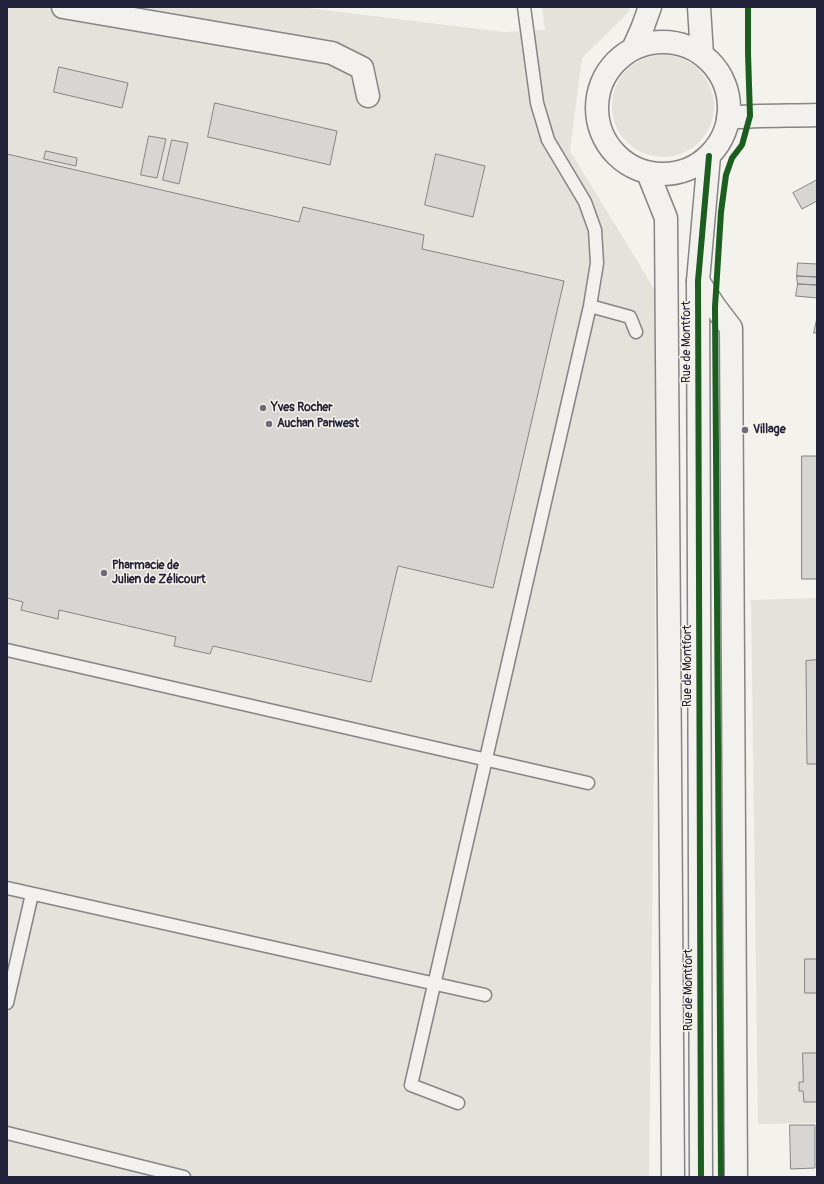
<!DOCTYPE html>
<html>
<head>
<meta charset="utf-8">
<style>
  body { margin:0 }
  #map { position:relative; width:824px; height:1184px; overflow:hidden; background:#f4f2ec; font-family:Pangolin,sans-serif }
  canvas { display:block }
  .frame { position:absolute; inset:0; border:8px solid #22223b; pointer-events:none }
</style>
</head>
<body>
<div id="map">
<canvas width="824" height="1184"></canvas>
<div class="frame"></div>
</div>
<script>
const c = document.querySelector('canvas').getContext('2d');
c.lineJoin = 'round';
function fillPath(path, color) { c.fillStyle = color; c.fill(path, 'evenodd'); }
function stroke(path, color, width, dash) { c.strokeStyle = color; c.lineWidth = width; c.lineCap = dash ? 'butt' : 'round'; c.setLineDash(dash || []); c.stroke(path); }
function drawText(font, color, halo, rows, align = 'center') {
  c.font = font + ' Pangolin,sans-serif'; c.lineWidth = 3; c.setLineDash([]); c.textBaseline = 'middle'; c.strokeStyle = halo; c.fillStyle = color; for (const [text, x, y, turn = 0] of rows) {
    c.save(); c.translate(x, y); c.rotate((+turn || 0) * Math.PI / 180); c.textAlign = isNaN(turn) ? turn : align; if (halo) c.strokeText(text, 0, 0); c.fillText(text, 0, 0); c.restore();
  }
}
fillPath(new Path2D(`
  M7 7H300L504 32 545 30 542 7H630L629 12 582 58 570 151 655 290V682L649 1177H7Z
  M612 106a51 51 0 1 1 102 0a51 51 0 1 1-102 0Z
  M817 598V1123L758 1124 751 600Z`), '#e5e2dc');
const building = new Path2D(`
  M59 67 128 83 122 108 54 92Z
  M215 103 337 131 330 165 208 137Z
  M149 136 166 139 157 178 141 175Z
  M172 140 188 143 179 184 163 180Z
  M46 151 77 158 76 166 44 159Z
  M7 154 299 222 303 207 424 235 422 249 564 281 493 588 398 566 371 682 213 646 210 654 174 646 176 637 59 610 58 619 21 610 23 602 7 598Z
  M436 154 485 166 473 217 425 205Z
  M817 180V201L802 209 793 193Z
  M798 263 817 264V277L797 276Z
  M797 276 817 277V285L798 284Z
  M798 284 817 285V298L796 296Z
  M817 318V333H814Z
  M802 456H817V579H802Z
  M817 660V764H807L806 661Z
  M805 959H817V993H805Z
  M803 1053H817V1102H804L803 1091H799V1082H803Z
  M790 1125H815V1168L791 1169Z`);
fillPath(building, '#d7d6d3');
stroke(building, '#858486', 1);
const lane = new Path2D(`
  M590 306 630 317 636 332
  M7 650 588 783
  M7 888 485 995
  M7 1003 32 894
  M458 1103 411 1085 590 306 597 263 595 230 585 202 548 140 537 103 524 7
  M7 1133 184 1177`);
const street = new Path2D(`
  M63 7 332 53 362 68 368 96
  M728 118C758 115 787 116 817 115
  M698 281 715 307 731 328 736 1177`);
const secondary = new Path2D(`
  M699 7 702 55
  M597 108a66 66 0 1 1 132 0a66 66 0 1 1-132 0Z
  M633 49 642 29 650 7
  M648 173 666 218 673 1177
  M701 1177 698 281 709 156`);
stroke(lane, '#858486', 15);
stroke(street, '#858486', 25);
stroke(secondary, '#858486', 25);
stroke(lane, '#f2f1ed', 12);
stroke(street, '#f2f1ed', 22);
stroke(secondary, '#f2f1ed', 22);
stroke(new Path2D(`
  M701 1177 698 281 709 156
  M721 1177 715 307 721 212 726 175 732 158 742 145 750 116 748 53V7`), '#1b5e20', 6);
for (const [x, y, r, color] of [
  [263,408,4,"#6c6b79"],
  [269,424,4,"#6c6b79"],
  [745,430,4,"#6c6b79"],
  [104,573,4,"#6c6b79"]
]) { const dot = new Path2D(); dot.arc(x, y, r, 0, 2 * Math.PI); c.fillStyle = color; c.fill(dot); stroke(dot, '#f7f3e8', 1.5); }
drawText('12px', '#22223b', '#f7f3e8', [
  ["Rue de Montfort",687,342,-90],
  ["Rue de Montfort",688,666,-90],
  ["Rue de Montfort",689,990,-90]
]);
drawText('bold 12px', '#22223b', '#f7f3e8', [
  ["Yves Rocher",271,408],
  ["Auchan Pariwest",277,424],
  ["Village",753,430],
  ["Pharmacie de",112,566],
  ["Julien de Zélicourt",112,580]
], 'left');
</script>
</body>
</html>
